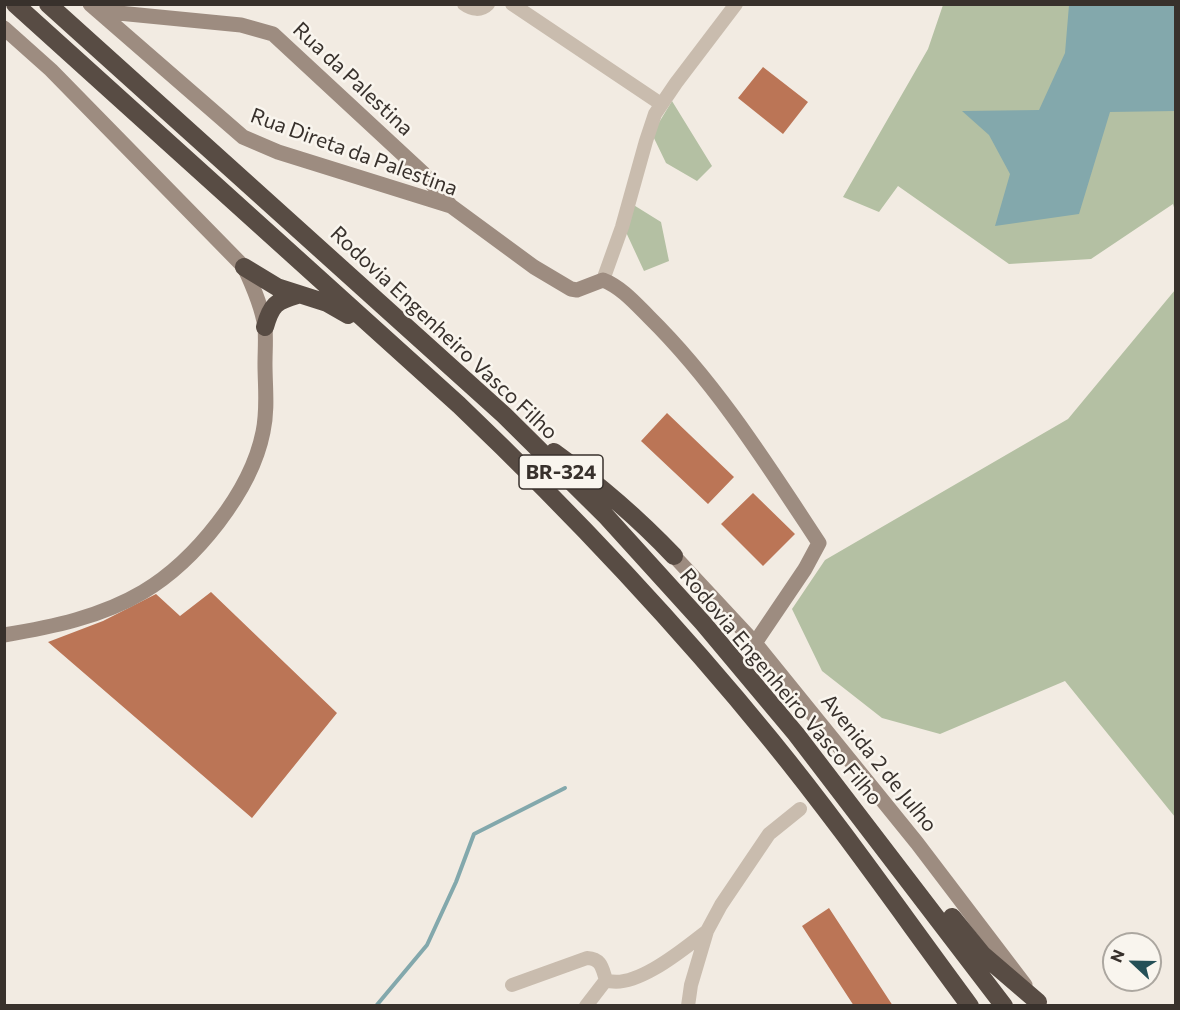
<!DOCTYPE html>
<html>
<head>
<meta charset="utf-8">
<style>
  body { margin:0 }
  #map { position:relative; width:1180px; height:1010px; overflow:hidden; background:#f2ebe2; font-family:Commissioner,sans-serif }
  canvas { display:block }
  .frame { position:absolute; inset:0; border:6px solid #38312c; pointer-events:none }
  .north { position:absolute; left:1102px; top:932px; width:60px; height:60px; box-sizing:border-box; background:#f9f5ee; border:2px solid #aca7a0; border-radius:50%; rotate:292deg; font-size:16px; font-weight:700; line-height:24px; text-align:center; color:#38312c }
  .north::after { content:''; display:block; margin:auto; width:21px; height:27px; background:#255057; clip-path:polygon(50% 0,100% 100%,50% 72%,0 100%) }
</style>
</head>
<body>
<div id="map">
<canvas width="1180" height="1010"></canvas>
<div class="frame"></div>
<div class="north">N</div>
</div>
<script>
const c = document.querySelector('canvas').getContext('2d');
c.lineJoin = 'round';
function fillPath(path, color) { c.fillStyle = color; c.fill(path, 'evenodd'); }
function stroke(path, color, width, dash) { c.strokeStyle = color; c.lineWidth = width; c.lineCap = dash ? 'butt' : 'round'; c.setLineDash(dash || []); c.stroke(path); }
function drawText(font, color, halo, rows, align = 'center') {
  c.font = font + ' Commissioner,sans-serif'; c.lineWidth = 5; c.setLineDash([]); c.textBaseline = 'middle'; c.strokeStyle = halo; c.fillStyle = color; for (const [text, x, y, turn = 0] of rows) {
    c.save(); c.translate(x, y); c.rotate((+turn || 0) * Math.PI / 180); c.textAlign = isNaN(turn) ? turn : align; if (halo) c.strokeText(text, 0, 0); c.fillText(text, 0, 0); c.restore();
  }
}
fillPath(new Path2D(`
  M943 5H1175V211L1173 204 1091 259 1009 264 898 186 879 212 843 197 928 49Z
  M672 101 712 166 697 181 666 163 652 134Z
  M632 204 661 222 669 261 644 271 625 230Z
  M1175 290V817L1065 681 940 734 882 718 822 671 792 609 825 560 1068 419Z`), '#b4c0a3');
fillPath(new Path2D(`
  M1069 5H1175V111L1110 112 1079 214 995 226 1010 174 989 135 962 111 1039 110 1065 53Z`), '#83a8ac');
stroke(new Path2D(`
  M376 1006 427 945 456 882 474 834 565 788`), '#83a8ac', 4);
fillPath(new Path2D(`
  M763 67 808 102 783 134 738 98Z
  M667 413 734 477 708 504 641 441Z
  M753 493 795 534 763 566 721 524Z
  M211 592 337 713 252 818 48 642 103 621 156 594 180 616Z
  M829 908 893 1006H854L802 926Z`), '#bb7556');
stroke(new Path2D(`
  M464 4C472 10 481 11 488 4
  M512 4 661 104
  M603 280 622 227 646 141 655 114 676 83 736 4
  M606 980C634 991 685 948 707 931
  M512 985 587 958C602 959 602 968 606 980
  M586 1006 606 980
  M688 1006 691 985 707 931 721 905 769 834 800 809`), '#c9bcae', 14);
stroke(new Path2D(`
  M90 4 243 137 278 152 451 206 534 267 571 289 577 290 603 280C621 287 635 303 649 317 716 383 767 464 819 543L805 569 755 643
  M98 11 241 25 273 34 423 173 451 206
  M4 28 51 70 244 267C253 286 262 307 265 327 266 339 265 352 265 364 265 387 268 409 263 432 251 492 195 561 143 592 101 617 52 627 4 635
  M674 556 755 643 917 843 1025 985`), '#9d8c80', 15);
stroke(new Path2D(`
  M15 4 459 405C570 511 675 622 771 740 841 826 904 917 970 1006
  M48 4 504 415 605 515 703 623 796 734 1004 1006
  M244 267 277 287 327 303 348 315
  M265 327C271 305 276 301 297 295
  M554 452C597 483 637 517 674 556
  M952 917 982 954 1038 1002`), '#584c44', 18);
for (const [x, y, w] of [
  [561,472,84]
]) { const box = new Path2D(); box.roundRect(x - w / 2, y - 17, w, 34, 4.5); c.fillStyle = '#f9f5ee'; c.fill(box); stroke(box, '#38312c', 1.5); }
drawText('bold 20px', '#38312c', null, [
  ["BR-324",561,472]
]);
drawText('21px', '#38312c', '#f9f5ee', [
  ["Rua da Palestina",353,79,43],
  ["Rua Direta da Palestina",354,152,20],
  ["Rodovia Engenheiro Vasco Filho",444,333,43],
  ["Rodovia Engenheiro Vasco Filho",781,687,50],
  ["Avenida 2 de Julho",879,763,51]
]);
</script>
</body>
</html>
